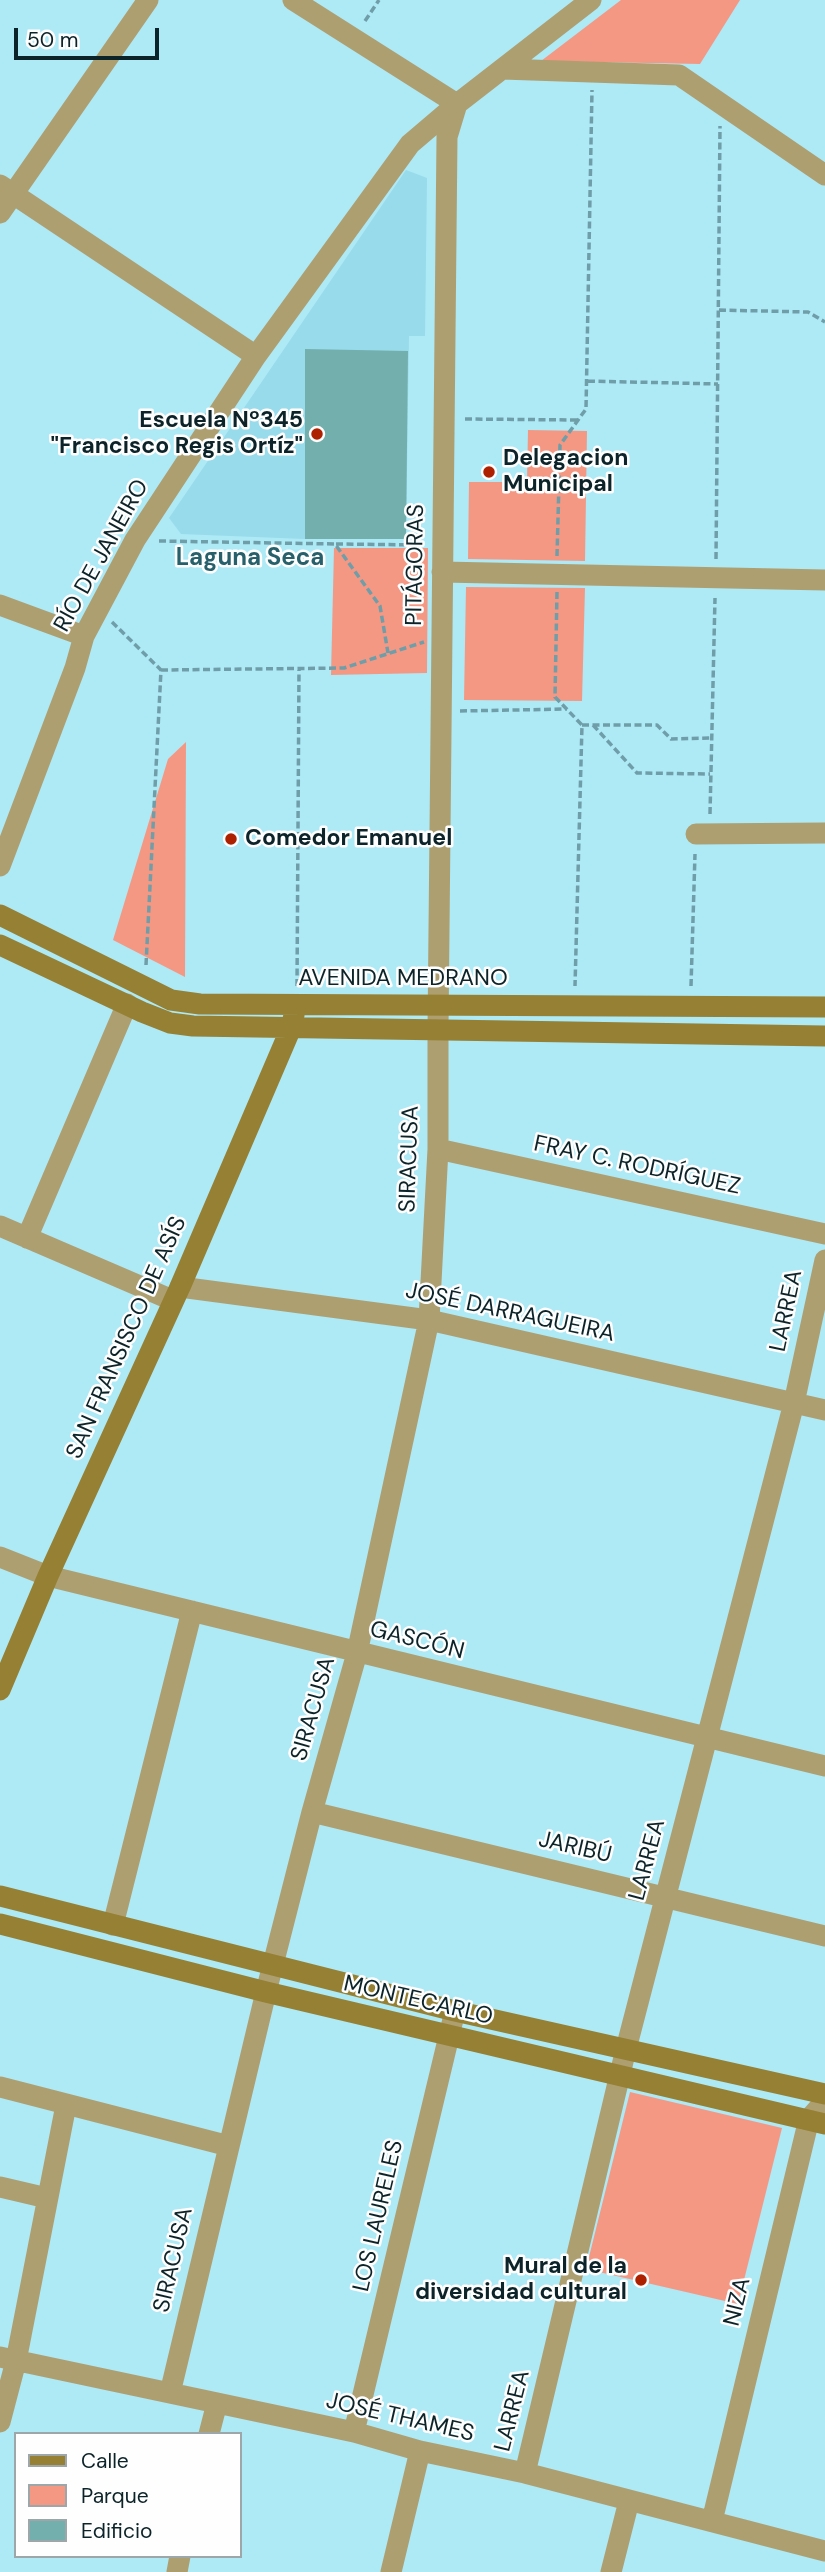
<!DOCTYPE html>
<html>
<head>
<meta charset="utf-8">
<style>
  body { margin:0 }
  #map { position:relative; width:825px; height:2572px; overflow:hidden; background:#aee9f6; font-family:"DM Sans",sans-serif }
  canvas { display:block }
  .legend { position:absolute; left:14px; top:2432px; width:228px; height:126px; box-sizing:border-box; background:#fefefe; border:2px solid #9da7a9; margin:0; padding:9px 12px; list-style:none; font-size:21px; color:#0c2429 }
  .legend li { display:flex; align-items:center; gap:14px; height:35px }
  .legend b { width:35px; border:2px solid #9da7a9 }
  .scale { position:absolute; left:14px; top:28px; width:145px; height:32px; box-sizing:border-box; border:4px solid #0c2429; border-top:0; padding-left:9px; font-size:21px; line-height:24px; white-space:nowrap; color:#0c2429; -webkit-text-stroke:5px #fefefe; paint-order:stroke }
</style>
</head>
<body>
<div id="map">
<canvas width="825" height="2572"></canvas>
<ul class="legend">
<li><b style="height:9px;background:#968033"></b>Calle</li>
<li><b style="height:19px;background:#f49884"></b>Parque</li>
<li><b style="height:19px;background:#73afad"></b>Edificio</li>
</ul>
<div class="scale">50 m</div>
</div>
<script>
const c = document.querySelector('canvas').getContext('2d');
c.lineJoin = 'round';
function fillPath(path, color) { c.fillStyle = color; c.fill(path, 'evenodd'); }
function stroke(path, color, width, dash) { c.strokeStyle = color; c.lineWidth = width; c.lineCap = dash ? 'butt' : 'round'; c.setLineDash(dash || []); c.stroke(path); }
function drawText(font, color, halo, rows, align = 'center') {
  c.font = font + ' "DM Sans",sans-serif'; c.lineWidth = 5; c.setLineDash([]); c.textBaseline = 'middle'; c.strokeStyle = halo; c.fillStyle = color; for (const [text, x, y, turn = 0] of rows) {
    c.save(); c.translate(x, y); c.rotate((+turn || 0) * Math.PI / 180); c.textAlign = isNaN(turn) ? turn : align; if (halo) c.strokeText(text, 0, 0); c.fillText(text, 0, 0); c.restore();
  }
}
fillPath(new Path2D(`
  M406 170 427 178 425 336H409L406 539H305L181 534 169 518Z`), '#98dbeb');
fillPath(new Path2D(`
  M621 0H740L700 64 541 61Z
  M528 430 587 431 585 561 468 559 469 482H527Z
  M334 548H428L427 673 331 675Z
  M466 587 585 588 582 701 464 700Z
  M186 742 185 977 113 940 168 759Z
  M630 2092 782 2128 738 2304 586 2269Z`), '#f49884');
fillPath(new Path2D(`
  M305 349 408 351 406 539H305Z`), '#73afad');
stroke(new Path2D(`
  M365 21 379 0
  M719 310 808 312 825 322
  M588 381 718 384
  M465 419 578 420
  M159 541 335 544 380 606 388 653
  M336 544 423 545
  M557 556 560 445 586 409 592 90
  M716 559 720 126
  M557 592 555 697 582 725 575 986
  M112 622 161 670 146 965
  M161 670 344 668 424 642
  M460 711 567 709
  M582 725H657L671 739 711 738
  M593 725 637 773 710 774
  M710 814 715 598
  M297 986 299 670
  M691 986 695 854`), '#709ea8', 3.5, [7, 3.5]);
stroke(new Path2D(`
  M293 0 457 104
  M502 69 679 75 825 175
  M0 185 256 356
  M0 213 148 0
  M442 572 825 580
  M0 605 84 636
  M696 834 825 833
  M0 866 75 668 84 636 135 540 256 356 410 144 457 104 591 0
  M438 1149 825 1234
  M0 1226 172 1300
  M27 1238 127 1004
  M180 1287 429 1320 825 1410
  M0 1557 48 1576 825 1766
  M312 1812 825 1936
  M113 1925 192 1611
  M0 2087 229 2146
  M0 2187 47 2198
  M0 2357 354 2432 420 2451 525 2473 825 2551
  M170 2393 266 1992 312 1812 357 1653 429 1320 438 1149V1029L447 137 457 104
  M0 2422 16 2361 66 2105
  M354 2432 455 2011
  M209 2434 217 2403
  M525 2473 626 2049 794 1403 825 1260
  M712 2521 809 2119 825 2101
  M177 2572 180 2556
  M391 2572 420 2451
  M611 2572 629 2501`), '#ae9f70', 21);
stroke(new Path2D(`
  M0 915 171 1000 200 1004 825 1007
  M0 945 142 1012 170 1023 193 1026 825 1036
  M0 1690 48 1576 180 1287 291 1028 294 1015
  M0 1896 455 2011 825 2094
  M0 1924 266 1992 825 2124`), '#968033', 21);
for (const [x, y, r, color] of [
  [317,434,7,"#ae2100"],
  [489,472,7,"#ae2100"],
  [231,839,7,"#ae2100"],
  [641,2280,7,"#ae2100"]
]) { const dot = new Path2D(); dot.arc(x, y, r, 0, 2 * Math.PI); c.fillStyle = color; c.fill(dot); stroke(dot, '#fefefe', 2.5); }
drawText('bold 23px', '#0c2429', '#fefefe', [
  ["Escuela Nº345",303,421],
  ["\"Francisco Regis Ortíz\"",303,447],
  ["Delegacion",503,459,"left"],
  ["Municipal",503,485,"left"],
  ["Comedor Emanuel",245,839,"left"],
  ["Mural de la",627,2267],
  ["diversidad cultural",627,2293]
], 'right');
drawText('23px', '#0c2429', '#fefefe', [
  ["RÍO DE JANEIRO",102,556,-61],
  ["PITÁGORAS",416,565,-89],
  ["AVENIDA MEDRANO",403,979],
  ["SIRACUSA",410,1159,-88],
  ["FRAY C. RODRÍGUEZ",637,1166,12],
  ["LARREA",787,1311,-78],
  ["JOSÉ DARRAGUEIRA",510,1313,12],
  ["SAN FRANSISCO DE ASÍS",127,1338,-66],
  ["GASCÓN",417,1641,14],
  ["SIRACUSA",314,1709,-74],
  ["JARIBÚ",575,1848,13],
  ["LARREA",648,1860,-75],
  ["MONTECARLO",418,2001,13],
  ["LOS LAURELES",379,2216,-77],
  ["SIRACUSA",174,2260,-77],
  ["NIZA",738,2302,-76],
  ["LARREA",513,2411,-76],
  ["JOSÉ THAMES",400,2418,13]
]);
drawText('bold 24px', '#27606b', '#fefefe', [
  ["Laguna Seca",250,559]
]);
</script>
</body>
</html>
